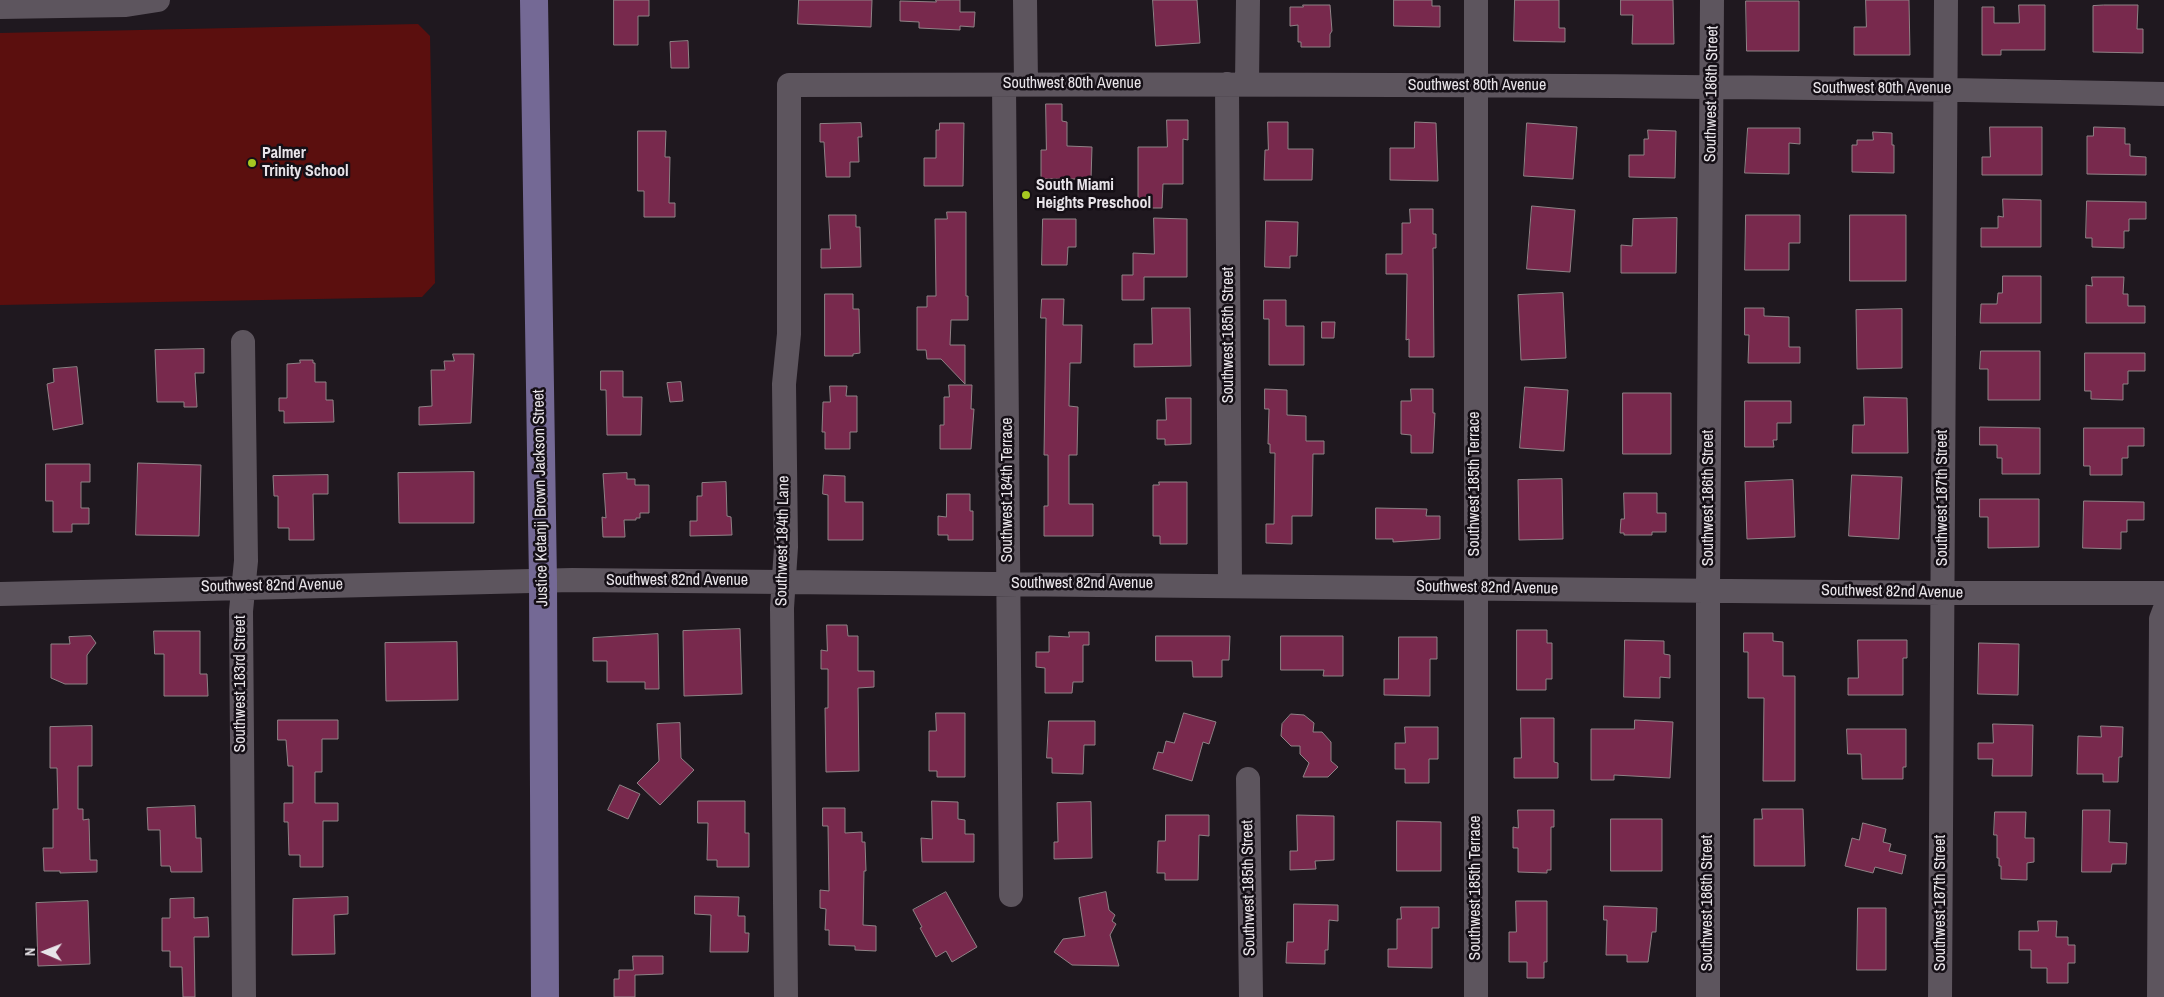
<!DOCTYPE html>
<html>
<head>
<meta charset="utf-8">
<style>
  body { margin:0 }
  #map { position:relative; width:2164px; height:997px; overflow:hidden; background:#1f181f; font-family:"Archivo Narrow",sans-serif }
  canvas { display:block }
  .north { position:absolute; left:20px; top:927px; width:50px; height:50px; -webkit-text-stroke:4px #150f16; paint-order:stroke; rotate:271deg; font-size:14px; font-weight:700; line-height:20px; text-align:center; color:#e8e4e9 }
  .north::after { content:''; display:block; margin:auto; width:18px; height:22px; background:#e8e4e9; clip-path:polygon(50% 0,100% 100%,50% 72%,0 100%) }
</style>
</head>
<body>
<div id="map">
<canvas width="2164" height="997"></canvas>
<div class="north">N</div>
</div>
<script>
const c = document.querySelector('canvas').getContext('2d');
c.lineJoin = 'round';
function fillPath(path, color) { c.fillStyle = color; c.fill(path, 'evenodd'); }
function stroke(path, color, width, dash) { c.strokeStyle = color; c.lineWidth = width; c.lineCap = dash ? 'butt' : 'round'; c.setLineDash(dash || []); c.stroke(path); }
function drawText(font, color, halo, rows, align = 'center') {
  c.font = font + ' "Archivo Narrow",sans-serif'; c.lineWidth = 5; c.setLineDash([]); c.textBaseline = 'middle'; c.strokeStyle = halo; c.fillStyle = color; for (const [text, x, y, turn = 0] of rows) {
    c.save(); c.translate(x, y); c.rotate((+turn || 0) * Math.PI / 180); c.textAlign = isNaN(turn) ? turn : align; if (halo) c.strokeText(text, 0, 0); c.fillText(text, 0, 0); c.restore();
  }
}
fillPath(new Path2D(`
  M418 24 430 36 435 283 422 297 0 305V33Z`), '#5b0f0e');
const building = new Path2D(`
  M614 0H649V16H638V45H614Z
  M799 0H872L871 27 798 24Z
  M936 0H960V12H975L974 27 960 26V30L919 28V22L900 21V1L936 2Z
  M1153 0H1197L1200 43 1156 46Z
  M1394 0H1432V6H1440V27L1394 26Z
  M1515 0H1559V28H1565V42L1514 41Z
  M1621 0H1673L1674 44H1632L1633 15H1621Z
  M1866 0H1909L1910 55H1854V27H1866Z
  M1746 1H1799V51H1747Z
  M1303 5H1330L1332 31 1330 34V47H1301V42H1298V25L1290 26V7H1303Z
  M2019 5H2045V50H2001V55H1982V7H1994V23H2019Z
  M2104 5H2138L2137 29H2143V53L2093 52V6Z
  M688 41 689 68H671L670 42Z
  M1046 104H1062V121L1067 122V146L1092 147 1091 179H1041V150H1046Z
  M1167 120H1188V140L1183 139V184H1163L1162 208H1138V147H1167Z
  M1268 122H1288V149H1313L1312 180H1264L1265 150H1268Z
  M1415 122 1436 123 1438 181 1390 180V148H1414Z
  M861 123 862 137H858L859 162H850V177H826L824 142H820V124Z
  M940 123H964L963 186H924V158H936V130H939Z
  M1527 123 1577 127 1573 179 1524 176Z
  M1990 127H2042V175H1982V157H1990Z
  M2094 127 2125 128V144H2130V156L2146 157V175L2087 174V136H2093Z
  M1748 128H1800V144L1789 143V174L1745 173Z
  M1648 130 1676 131 1675 178 1629 177V155H1644V139H1648Z
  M638 131H666L665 157H670L669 203H675V217H644V191H638Z
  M1873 132 1892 133V145H1894V173L1852 172V145H1857V140H1873Z
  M2003 199 2041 200V247H1981V228H1998V216L2003 217Z
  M2087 201 2146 202V219H2129V231H2124V248L2092 247V238H2086Z
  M1532 206 1575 210 1570 272 1527 269Z
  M1410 209H1433V234H1436V248H1433L1434 357H1409V339L1406 340 1407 274H1386V254H1402V223H1410Z
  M947 212H966V296H968V320H951L950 345H965V384L941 359H927L926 350H917V307H927V296H936L935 219H947Z
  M829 215H856V227H860L861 267 821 268V249H830Z
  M1746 215H1800V243H1789V270H1745Z
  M1850 215H1906V281H1850Z
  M1154 218 1187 219V277H1144V300H1122V275H1133V253L1154 254Z
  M1677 218 1676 273H1621V245L1632 246 1633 219Z
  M1043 219H1076V247H1068L1067 265H1042Z
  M1266 221 1298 222 1297 256H1290V268L1265 267Z
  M2003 276H2041V323H1980L1981 304H1997L1998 293H2002Z
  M2092 277H2124L2123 294H2128V306H2145V323H2086V285L2092 286Z
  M1563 293 1566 358 1521 360 1518 295Z
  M825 294H853V309H859L860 353 853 354V356H825Z
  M1042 299H1064L1063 325H1082L1081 363H1070L1069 406 1078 407 1077 455H1069V504H1093V536H1044V506H1048V455H1044L1046 318H1041Z
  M1264 300H1286V326H1304V365H1269V319H1264Z
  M1152 308H1190L1191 366 1134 367V344H1152Z
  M1745 308H1764V316L1789 317V347H1800V363H1748L1749 335H1745Z
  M1902 309V368L1857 369 1856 310Z
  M1322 322H1335L1334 338H1322Z
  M204 349V373H195L197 407H184V402H157L155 350Z
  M1981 351H2040V400H1988V369H1980Z
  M2085 353H2145V371H2128V384H2123V400L2091 399V391H2085Z
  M453 354H474L471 423 419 425V407L432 406 431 370H445L444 361H454Z
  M300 360H313V363H315V382H326V400H333L334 422 284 423V411H279V398H287V364L300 363Z
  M77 367 83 424 53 430 47 384 54 382 53 369Z
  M601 371H623V397H642L641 435H607L606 390H601Z
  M681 382 683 401 670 402 667 383Z
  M949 385H972L971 409H974L971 449H940V425H944V397H949Z
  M830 386H847L846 396H857V432H850V449H825V432H822L823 402H830Z
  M1525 387 1568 390 1564 451 1520 448Z
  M1265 389 1287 390V415L1306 416V441H1324V454H1313L1312 516H1292V544L1266 543V524H1274L1275 453H1270V444H1268L1269 409H1265Z
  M1411 389H1433V413H1435L1433 453H1411V435L1401 434V401H1411Z
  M1623 393H1671V454H1623Z
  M1864 397 1907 398 1908 453H1852L1853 425H1864Z
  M1166 398H1191V444L1165 445V439H1157V420H1166Z
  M1745 401H1791V423H1777V440H1773L1774 447H1745Z
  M1980 427 2040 428V474H2002V458H1997V445H1980Z
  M2084 428H2144V446H2128V458H2122V475H2090V466H2084Z
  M138 463 201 465 199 536 136 535Z
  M46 464H90V482H81V508H89V524H72V532H53V501H46Z
  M474 472V523H399L398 473Z
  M627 473V479H635V485H649V513H640V518H636V520H624L625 537H603L602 517 606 518 603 474Z
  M328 475V494H313L314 540H289V528H278V496H274L273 476Z
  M824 475 845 476V502H863V540H828V495L823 494Z
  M1852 475 1902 477 1899 539 1849 536Z
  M1562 479 1563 539 1519 540 1518 480Z
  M1793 480 1795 537 1747 539 1745 482Z
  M726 482 727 516 731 517 732 535 690 536V521H697V496H702V483Z
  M1159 482H1187V544H1160V536H1153V485H1159Z
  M1624 493H1657V513H1666V532H1652V535H1624V533H1620L1621 519H1624Z
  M947 494H970V511H973V540H948V535H938V516L946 517Z
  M1980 499H2039V547L1988 548V517H1980Z
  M2084 501 2144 502V520H2127V532H2121V549L2083 548Z
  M1376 508 1427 509 1426 516H1440V539L1393 542V539H1376Z
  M827 625H847L848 636H858V671H874V687L858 688 859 771 826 772 825 708H828V669H821V650L827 651Z
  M740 629 742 694 684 696 683 631Z
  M1517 630H1547V643H1552V679H1546V690H1517Z
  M154 631H200V674H207L208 696H164V654H155Z
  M1069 632H1089V645H1083V682H1073L1072 693H1045V668L1036 667V652H1049V636L1069 637Z
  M1744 633H1773V641L1783 642V676H1795V781H1763L1764 698H1748V652H1744Z
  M658 634 659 689H645V682H607V661H593V638Z
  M91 636 96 643 87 655V684H65L51 678V644H70L69 637Z
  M1156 636H1230L1229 660H1222V677H1193L1192 661H1156Z
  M1281 636H1343V676H1323L1324 670H1281Z
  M1399 637H1437V659H1430V696L1384 695V679H1398Z
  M1625 640 1664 641V654L1670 655V678L1660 677V698L1624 697Z
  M1858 640H1907V658H1903V695H1848V678H1858Z
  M457 642 458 700 386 701 385 643Z
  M1979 643 2019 644 2018 695 1978 694Z
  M936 713H965V777H937V771H929V731H936Z
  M1184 713 1216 722 1209 744 1203 742 1192 781 1153 769 1158 752 1163 753 1166 741 1174 743Z
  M1291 714 1304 715 1314 723 1313 732H1322L1331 742V761L1338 767 1328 777H1303L1309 763 1300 754V746H1291L1281 736 1282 724Z
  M1521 718H1554V762L1558 763V778H1514V758H1521Z
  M278 720H338V739H322V772H315V803H338V821H323V867H300V855H289L288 822H284V803H293V766H288L286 740H278Z
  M1635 720 1673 722 1670 778 1614 775V780H1591V729H1634Z
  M1049 721H1095V745H1084L1083 774 1052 773V758H1047Z
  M680 723 681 758 694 770 660 805 637 783 659 761 657 724Z
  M1993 724 2033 725 2032 776H1992L1993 759H1978V743H1993Z
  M92 726V766H78V809H83V820L89 819 90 860H97V872L60 873V871H44L43 848H53V809H58L57 768H50V727Z
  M2101 726 2123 727 2122 757H2119L2118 782H2103V774H2077L2078 736 2101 737Z
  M1405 727H1438V759H1429V783H1405V769H1395V743H1405Z
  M1847 729H1906V767H1903V779H1862L1861 754H1848Z
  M620 785 640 794 628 819 608 810Z
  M698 801H745V833H749V867H717V860H707L708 823H698Z
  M932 801 958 802V819L965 820V834H974V862H922L921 838 932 839Z
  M1091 802 1092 858 1054 859V842H1058L1057 803Z
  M195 806 196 838H201L202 872H171L170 866H161L160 830H148L147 808Z
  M823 808H845V833L862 832V842H865L866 871H864L863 925 876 926V951L855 950V946L829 945V930H825L826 909 820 908V890L829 891 828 826H823Z
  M1762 809H1803L1805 866H1754V819H1762Z
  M1518 810H1554V827H1551V870H1547V873L1518 872V848H1513V827L1518 828Z
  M2083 810H2110L2109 842 2127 843 2126 864H2112L2111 872H2082Z
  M1995 812H2026L2025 838H2034V862L2027 863V880L2001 879V866H1999V858H1997V835H1994Z
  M1166 815H1209V836L1199 835 1198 880H1165V873H1157L1158 841H1165Z
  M1297 815 1334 816V860L1315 861 1316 869 1290 870V851H1297Z
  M1611 819H1662V871H1611Z
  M1397 821 1441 822V871H1397Z
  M1863 823 1886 829 1883 842 1891 844 1889 851 1906 855 1902 874 1875 867 1873 873 1845 866 1852 838 1859 840Z
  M946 892 977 947 952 962 946 951 936 957 920 928 922 927 913 910Z
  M1106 892 1109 910 1115 915 1112 921 1116 924 1110 935 1119 966 1072 965 1054 952 1063 939 1085 936 1079 898Z
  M695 896 739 897 738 916H745V933H749L748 952H710L711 915 695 914Z
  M348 897V914L334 915 335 954 292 955 293 899Z
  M194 898V918L208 917 209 937H194L195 997H183L182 967H170V951H162V918H170V899Z
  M88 901 90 964 38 966 36 903Z
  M1516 901H1547V962H1544V978H1527V962H1509V932H1516Z
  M1294 904 1338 905V921L1329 920 1328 950H1325V964L1286 963 1287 942H1293Z
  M1604 906 1657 908 1656 932H1652L1648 962H1627V955H1606L1607 920H1604Z
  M1401 907H1439V928H1432V968L1388 967V949H1397V919H1401Z
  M1858 908H1886V970H1857Z
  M2038 921H2057L2056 937H2068V945H2075V963H2068V983H2047V968H2031V950H2019V931H2038Z
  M633 956H663V974L635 975V997H614V979H619V970H633Z`);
fillPath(building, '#78294d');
stroke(building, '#8f8286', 1);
stroke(new Path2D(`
  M1025 0 1026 84
  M1476 0V997
  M0 7 126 5 158 0
  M1227 84 1230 585
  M1247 84 1248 0
  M1004 85 1011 895
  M243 342 246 561 241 611 244 997
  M0 594 572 580 1942 593H2164
  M1248 779 1251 997
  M786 997 782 608 786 547 784 384 789 334V85C1248 84 1706 84 2164 94
  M1708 997V590L1712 0
  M1940 997 1946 0
  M2159 997 2161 619 2164 611`), '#5d555e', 24);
stroke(new Path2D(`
  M534 0 543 581 545 997`), '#746995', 28);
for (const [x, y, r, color] of [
  [252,163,5,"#a6c821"],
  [1026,195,5,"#a6c821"]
]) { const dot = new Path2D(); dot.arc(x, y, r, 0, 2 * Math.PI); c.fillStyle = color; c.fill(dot); stroke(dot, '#150f16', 2); }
drawText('16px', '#e8e4e9', '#150f16', [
  ["Southwest 80th Avenue",1072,84],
  ["Southwest 80th Avenue",1477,86],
  ["Southwest 80th Avenue",1882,89],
  ["Southwest 186th Street",1712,94,-89],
  ["Southwest 185th Street",1229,335,-90],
  ["Southwest 185th Terrace",1475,484,-90],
  ["Southwest 184th Terrace",1008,490,-90],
  ["Justice Ketanji Brown Jackson Street",541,498,-91],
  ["Southwest 186th Street",1709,498,-90],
  ["Southwest 187th Street",1943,498,-90],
  ["Southwest 184th Lane",783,541,-89],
  ["Southwest 82nd Avenue",677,581],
  ["Southwest 82nd Avenue",1082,584],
  ["Southwest 82nd Avenue",272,586,-1],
  ["Southwest 82nd Avenue",1487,588,1],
  ["Southwest 82nd Avenue",1892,592,1],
  ["Southwest 183rd Street",241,684,-90],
  ["Southwest 185th Street",1249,888,-91],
  ["Southwest 185th Terrace",1476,888,-90],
  ["Southwest 186th Street",1708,903,-90],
  ["Southwest 187th Street",1941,903,-90]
]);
drawText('bold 16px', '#e8e4e9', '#150f16', [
  ["Palmer",262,154],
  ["Trinity School",262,172],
  ["South Miami",1036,186],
  ["Heights Preschool",1036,204]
], 'left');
</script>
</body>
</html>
